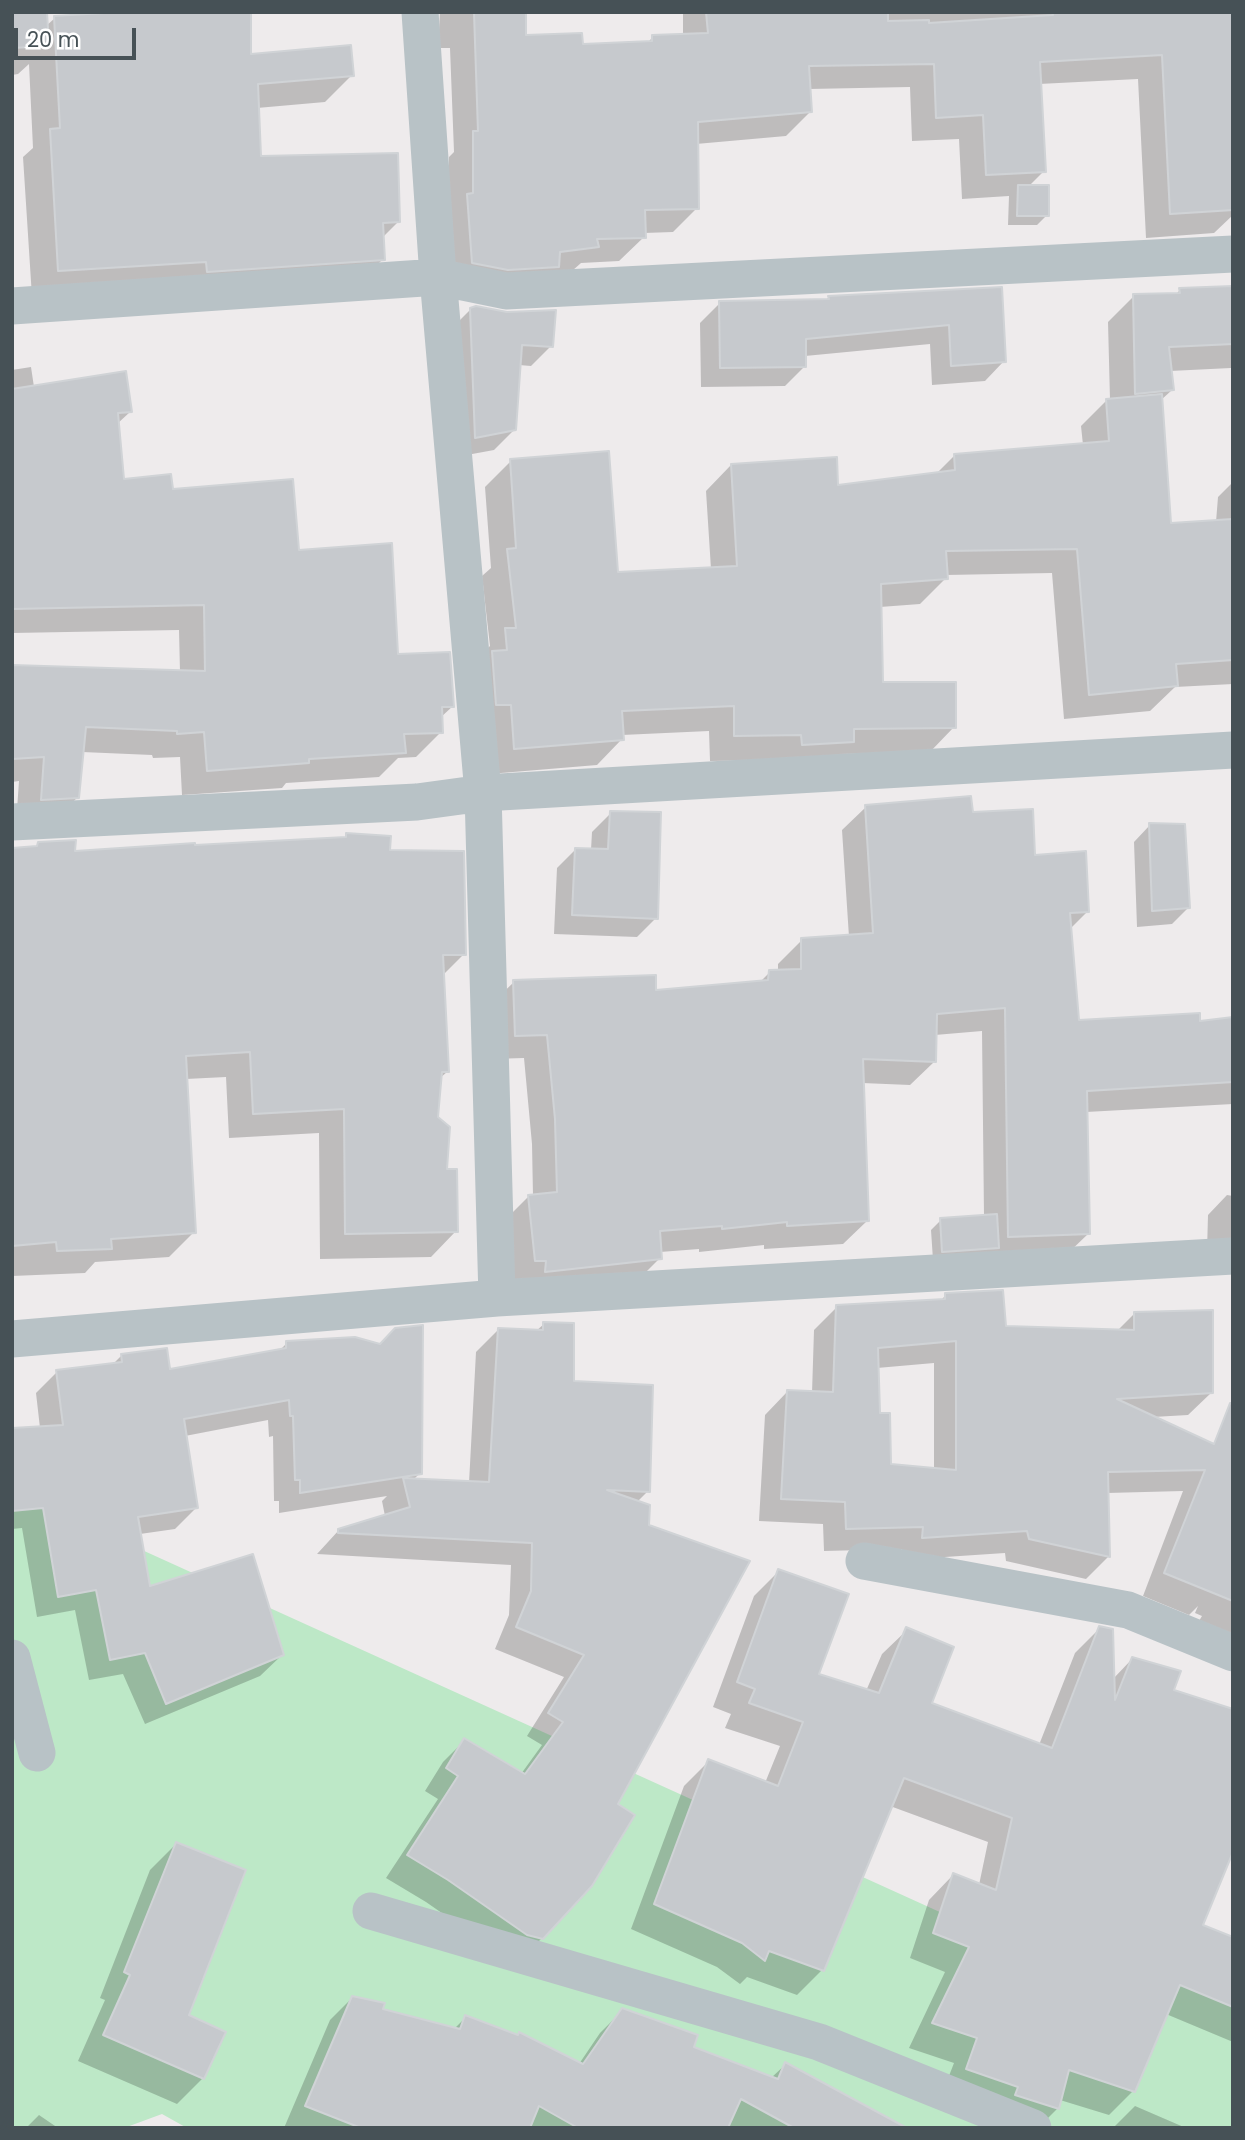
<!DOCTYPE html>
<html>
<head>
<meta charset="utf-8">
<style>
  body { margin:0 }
  #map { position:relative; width:1245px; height:2140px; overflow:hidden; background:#eeebec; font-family:Poppins,sans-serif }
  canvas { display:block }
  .frame { position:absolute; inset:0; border:14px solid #465156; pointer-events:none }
  .scale { position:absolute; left:14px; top:28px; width:122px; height:32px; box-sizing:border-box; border:4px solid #465156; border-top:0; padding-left:9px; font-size:21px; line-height:24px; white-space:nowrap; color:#465156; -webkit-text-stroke:5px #fff; paint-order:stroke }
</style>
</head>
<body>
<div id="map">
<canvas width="1245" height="2140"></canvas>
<div class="frame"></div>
<div class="scale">20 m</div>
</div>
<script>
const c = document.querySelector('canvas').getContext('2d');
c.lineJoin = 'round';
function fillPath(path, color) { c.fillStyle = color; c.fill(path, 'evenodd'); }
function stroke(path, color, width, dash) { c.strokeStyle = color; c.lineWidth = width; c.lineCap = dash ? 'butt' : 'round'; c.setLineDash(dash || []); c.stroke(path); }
fillPath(new Path2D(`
  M12 1491 942 1913 1233 1968V2128H187L162 2114 124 2128H12Z`), '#bde8c7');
fillPath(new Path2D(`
  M12 12 46 26 55 18 352 75 325 102 257 108 259 158 398 222 382 238 383 259 356 286 32 297 23 157 33 148 29 64 18 74 12 75Z
  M440 12H525L524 37 581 45 647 43 653 37 683 36V12H1233V215L1214 233 1146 238 1138 79 1039 84 1044 171 1028 187 1047 215 1037 225H1008L1009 196 962 199 959 139 912 141 910 87 809 89 811 111 786 136 696 144 697 208 673 232 644 233V237L619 261 581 263 572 271 448 287 449 157 454 152 450 48H438Z
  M1233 288V420L1231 368 1170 371 1172 390 1160 401 1169 525 1216 522 1218 497 1233 482V684L1175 687 1150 711 1064 719 1052 573 946 575V578L920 604 880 607 881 684 954 727 929 753 840 754 827 766 776 760 710 761 709 731 622 735V739L597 765 489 774 480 656 490 646 482 576 491 568 485 487 511 461 617 574 711 569 706 491 731 465 837 486 936 474 955 455 1083 445 1081 426 1107 400H1110L1108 322 1134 296 1175 295 1180 290Z
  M1000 289 1004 361 985 381 932 385 930 344 805 356V366L785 386 701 387 700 323 720 303 825 301 829 297Z
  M471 309 551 346 531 366 519 365 514 430 494 450 456 457 451 329Z
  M31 367 34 387 130 412 117 424 122 481 171 491 298 552 397 656 453 706 440 718 441 732 416 757 398 758 379 777 286 783 282 788 182 795 180 757 153 758 152 755 82 752 78 797 52 822 16 824 19 781 12 782V667L180 672 179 630 12 633V370Z
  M866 807 971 814 1034 856 1088 911 1070 929 1077 1022 1198 1023 1233 1019V1104L1086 1112 1088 1234 1064 1257 933 1260 931 1230 941 1220 984 1217 982 1031 935 1035 934 1062 910 1085 862 1083 867 1221 843 1244 764 1249V1245L699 1252V1249L660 1252V1258L636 1282 512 1284 505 1220 528 1197 533 1196 532 1144 524 1058 492 1059 490 1005 514 982 654 992 759 983 770 972H778V964L802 940 849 937 842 830Z
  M611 813 656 918 637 937 554 934 557 868 576 849 591 850 592 832Z
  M1150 825 1188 908 1172 924 1137 927 1134 842Z
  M347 835 388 852 464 954 442 976 447 1072 440 1078 436 1118 456 1231 431 1257 320 1259 319 1133 229 1138 226 1077 186 1079 194 1232 169 1257 95 1262 85 1273 12 1276V850L34 848 39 843 73 853 343 839Z
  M1227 1195 1233 1196V1250L1207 1251 1208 1215Z
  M946 1295 1004 1328 1116 1332 1135 1313 1211 1393 1188 1415 1153 1417 1211 1444 1233 1524V1634L1199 1621 1202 1616 1195 1613 1198 1606 1189 1615 1143 1596 1183 1491 1107 1493 1109 1556 1086 1579 1006 1561 1005 1553 900 1560 902 1549 824 1551 823 1524 759 1521 765 1415 787 1392 812 1393 814 1330 837 1307 940 1301ZM934 1363V1470L889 1466 878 1415 877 1368Z
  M544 1324 573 1383 648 1491 637 1502 542 1938 519 1961 505 1957 426 1902 386 1878 438 1799 425 1791 443 1762 465 1740 521 1774 542 1745 527 1736 564 1677 495 1649 509 1615 511 1565 317 1554 339 1530 385 1516 382 1501 387 1496 279 1513V1501H274L273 1436 269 1437 268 1420 185 1436 196 1508 175 1529 140 1534 149 1588 282 1655 260 1676 145 1724 123 1674 89 1680 75 1610 37 1617 22 1528 12 1529V1430L40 1428 36 1393 57 1372 112 1365 122 1355 168 1371 279 1351 287 1343 420 1473 413 1480 469 1483 476 1352 499 1329 536 1331Z
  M779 1571 817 1675 866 1691 882 1654 907 1630 930 1704 1039 1745 1075 1653 1100 1628 1113 1679 1132 1659 1165 1708 1201 1926 1233 1939V2042L1166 2014 1133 2091 1109 2115 1060 2100 1058 2108 1038 2128 942 2094 954 2063 909 2048 945 1972 910 1958 929 1900 953 1875 979 1885 988 1842 890 1806 822 1970 797 1995 747 1977 740 1984 717 1967 631 1929 684 1786 709 1761 765 1783 780 1746 725 1728 731 1714 713 1707 754 1596Z
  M176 1844 187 2016 224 2032 203 2078 177 2104 78 2061 105 2000 100 1998 150 1870Z
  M352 1998 381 2010 454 2029 466 2017 579 2064 600 2033 623 2010 692 2048 771 2078 786 2064 881 2128H731L727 2126 726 2128H284L330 2020Z
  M1135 2106 1186 2128H1113Z
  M39 2115 58 2128H26Z`), '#0003');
const building = new Path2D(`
  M12 12H47L49 46 12 48Z
  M121 12H251V54L351 45 354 76 258 84 261 156 398 153 400 222 383 223 385 260 207 272 206 262 58 271 50 129 60 128 54 16Z
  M474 12H526V35L582 33 583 44 652 41V35L708 33 706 12H888V21L929 20V23L1053 15 1052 12H1233V210L1170 214 1162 55 1040 62 1046 172 986 175 983 115 936 118 934 64 809 66 812 112 698 122 699 209 645 210 646 238 597 239 599 247 560 252 559 267 508 270 472 263 467 194 473 193V131H478Z
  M1018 185H1049V216H1017Z
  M1233 286V344L1169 347 1174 390 1135 394 1133 294 1180 293 1179 288Z
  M1002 287 1006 362 951 366 949 325 806 339V367L720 368 719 301 829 299 828 296Z
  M476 306 507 312 556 310 553 347 522 345 516 430 475 438 470 308Z
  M126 371 132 412 118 413 124 479 171 474 173 489 293 479 299 550 392 543 398 654 450 652 454 707H442L443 733 404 734 406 753 309 759V763L207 771 204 732 177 734V731L86 727 79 798 41 800 44 757 12 759V665L205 671 204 605 12 609V389Z
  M1162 394 1171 523 1233 519V660L1176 664 1178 686 1089 695 1077 549 946 551 948 579 881 584 883 682H956V728L854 729V742L802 745 801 735 734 736V706L622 711 624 740 514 749 511 705H496L492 651 507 650 505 628H516L507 549 516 548 510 459 609 451 618 572 737 566 731 464 837 457 838 485 955 470 954 454 1109 441 1106 399Z
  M971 796 973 812 1033 809 1035 855 1086 851 1089 912 1070 913 1079 1020 1200 1013V1021L1233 1017V1082L1087 1091 1090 1234 1008 1237 1005 1008 937 1014 936 1062 863 1059 869 1221 787 1226V1222L722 1229V1226L660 1231 662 1259 545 1272 546 1261H535L528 1195 557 1192 555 1119 547 1035 515 1036 513 980 656 975V990L768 980 769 970 801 969V938L873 933 865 805Z
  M610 811 661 812 658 919 572 915 575 848 608 849Z
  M1149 823 1185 824 1190 908 1152 911Z
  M346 833 391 836 390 850 464 851 466 955H443L449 1072H442L438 1117 450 1127 447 1169H457L458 1232 345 1234 344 1109 253 1114 250 1052 186 1056 196 1233 111 1239 112 1249 57 1251 56 1242 12 1246V848L37 846 38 842 76 840 75 851 195 843V845L346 837Z
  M997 1214 999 1248 942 1252 940 1218Z
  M1003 1290 1006 1326 1134 1330V1312L1213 1310V1393L1117 1399 1214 1444 1230 1403 1233 1404V1601L1164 1573 1205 1470 1108 1472 1110 1557 1029 1539 1027 1531 922 1538 923 1527 846 1529 845 1502 781 1499 787 1390 833 1392 836 1305 945 1299V1293ZM956 1341V1470L891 1464 890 1413H880L878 1348Z
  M543 1322 574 1323V1381L653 1385 650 1492 607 1490 650 1505 649 1525 750 1561 618 1804 635 1815 592 1886 543 1939 527 1935 448 1880 407 1855 458 1776 446 1768 464 1738 525 1774 563 1722 548 1713 584 1655 516 1627 531 1591 532 1543 338 1533V1529L410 1507 403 1478 489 1482 498 1328 543 1330Z
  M423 1325 422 1474 300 1493V1480H295L293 1416H290L289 1400 184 1419 198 1508 138 1517 150 1586 253 1554 284 1655 166 1704 145 1653 110 1660 96 1590 58 1597 43 1508 12 1511V1428L63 1425 56 1370 122 1362 121 1354 167 1348 170 1369 286 1348V1341L355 1337 380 1344 395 1328Z
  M778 1569 849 1594 819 1674 879 1693 906 1627 954 1647 932 1703 1052 1748 1099 1626 1113 1629 1115 1700 1132 1657 1181 1671 1174 1690 1233 1709V1852L1203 1925 1233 1937V2007L1180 1985 1135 2092 1069 2070 1059 2109 1015 2095 1018 2087 966 2069 977 2038 932 2023 969 1947 933 1933 953 1873 996 1890 1012 1818 904 1778 824 1971 769 1951 765 1961 742 1943 654 1904 708 1759 778 1786 803 1722 749 1703 755 1689 737 1682Z
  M176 1842 246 1870 189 2015 226 2032 204 2079 103 2035 130 1975 124 1972Z
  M352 1996 385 2003 383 2009 460 2029 465 2015 518 2035 519 2032 583 2064 622 2008 698 2035 694 2047 778 2079 785 2062 907 2128H794L741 2099 728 2128H578L539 2106 530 2128H361L305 2106Z`);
fillPath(building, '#c6c9cd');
stroke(building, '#d0d3d6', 2);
stroke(new Path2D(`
  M420 12 438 277 483 793 497 1298
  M12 306 438 277 506 291 1233 254
  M12 822 417 802 483 793 1233 750
  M12 1339 497 1298 1233 1256
  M864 1561 1128 1610 1233 1653
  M12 1658 37 1753
  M371 1911 819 2042 1033 2128`), '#b8c2c6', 37);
</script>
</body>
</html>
